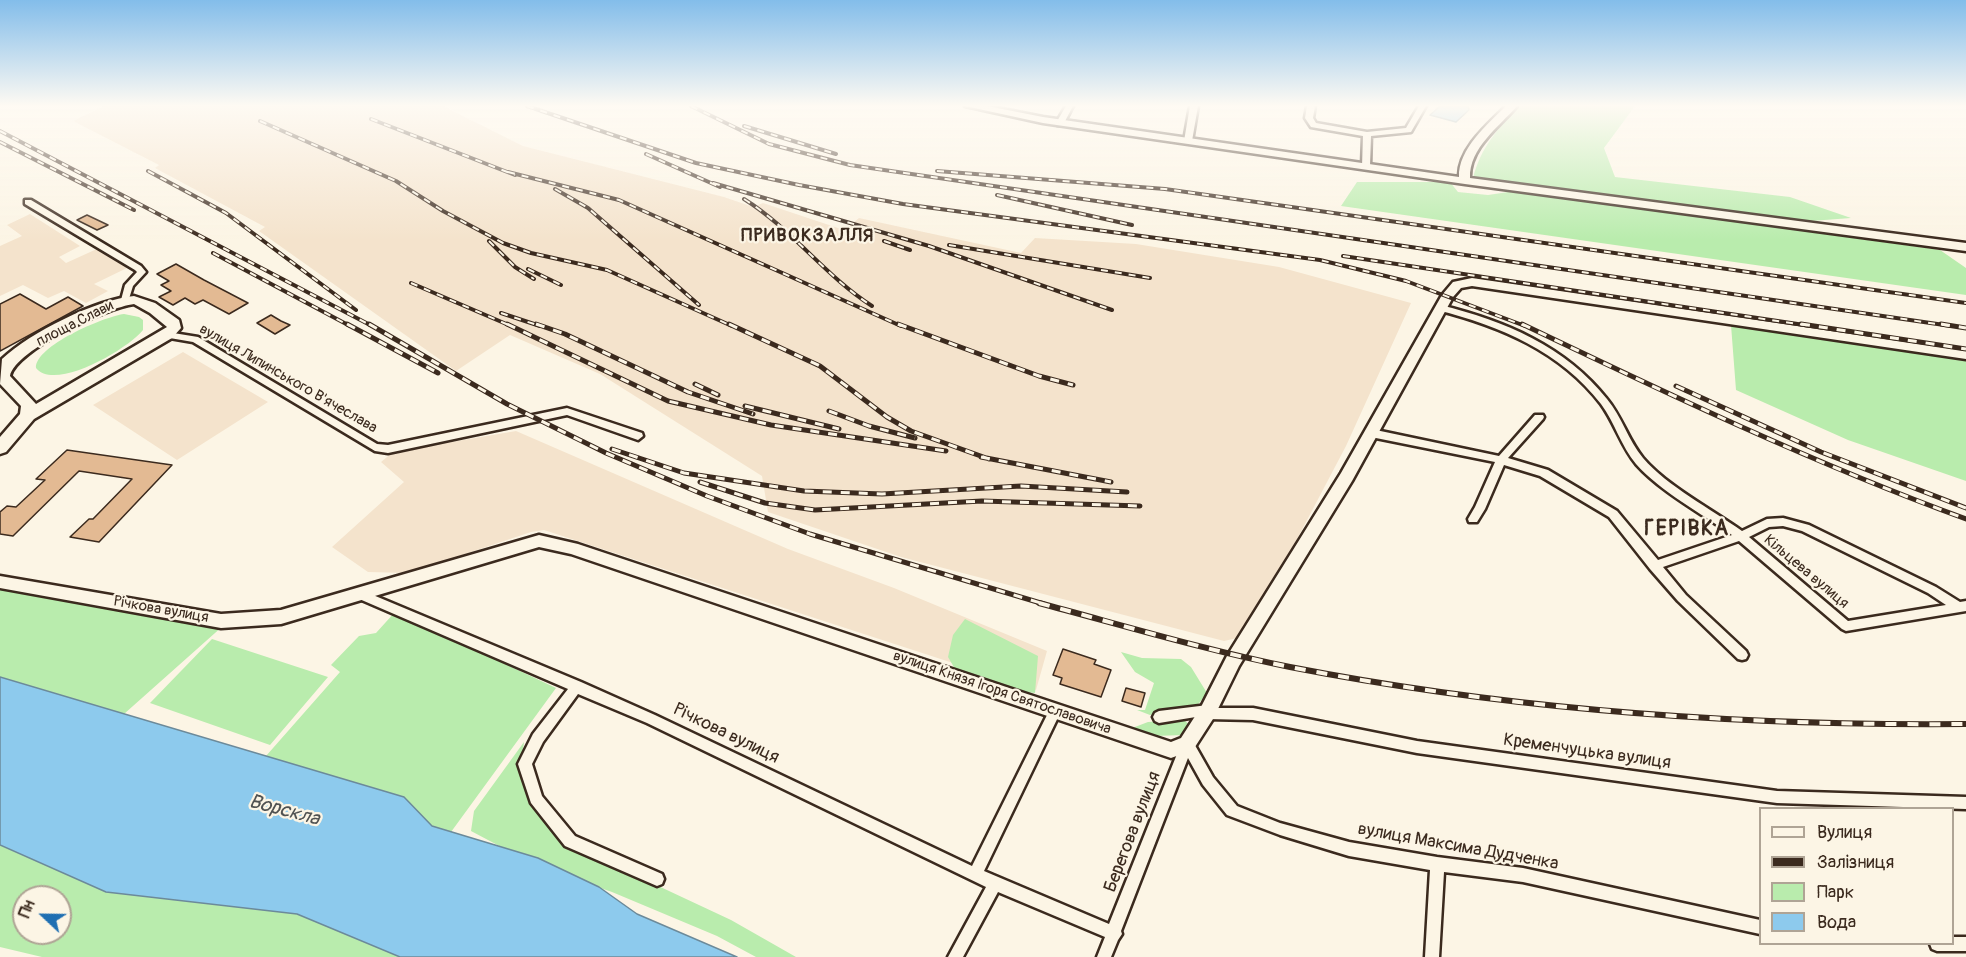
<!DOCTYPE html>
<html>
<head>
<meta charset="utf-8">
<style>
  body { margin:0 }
  #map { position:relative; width:1966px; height:957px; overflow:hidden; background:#fcf5e5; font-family:Pangolin,sans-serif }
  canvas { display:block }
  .legend { position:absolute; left:1759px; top:807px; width:195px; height:138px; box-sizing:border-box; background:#fcf5e5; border:2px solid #afa495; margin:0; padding:8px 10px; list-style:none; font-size:18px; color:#3b2a1e }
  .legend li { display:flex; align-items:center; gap:12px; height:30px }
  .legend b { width:30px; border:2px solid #afa495 }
  .north { position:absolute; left:12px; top:885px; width:60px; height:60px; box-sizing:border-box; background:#fcf5e5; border:2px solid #afa495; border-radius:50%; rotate:292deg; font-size:16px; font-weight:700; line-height:24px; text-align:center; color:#3b2a1e }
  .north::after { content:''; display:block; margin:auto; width:21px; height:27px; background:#1f6fb2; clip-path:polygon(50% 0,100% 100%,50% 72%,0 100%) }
</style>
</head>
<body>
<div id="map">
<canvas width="1966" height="957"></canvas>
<ul class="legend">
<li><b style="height:8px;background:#fcf5e5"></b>Вулиця</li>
<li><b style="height:8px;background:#3b2a1e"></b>Залізниця</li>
<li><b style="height:16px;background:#b9ecad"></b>Парк</li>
<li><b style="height:16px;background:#8dcaed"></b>Вода</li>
</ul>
<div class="north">Пн</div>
</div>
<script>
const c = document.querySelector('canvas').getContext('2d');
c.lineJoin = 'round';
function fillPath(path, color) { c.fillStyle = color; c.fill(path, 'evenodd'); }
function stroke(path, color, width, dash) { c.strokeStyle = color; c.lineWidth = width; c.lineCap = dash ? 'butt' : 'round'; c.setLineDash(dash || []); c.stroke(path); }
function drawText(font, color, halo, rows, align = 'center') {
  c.font = font + ' Pangolin,sans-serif'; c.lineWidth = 4.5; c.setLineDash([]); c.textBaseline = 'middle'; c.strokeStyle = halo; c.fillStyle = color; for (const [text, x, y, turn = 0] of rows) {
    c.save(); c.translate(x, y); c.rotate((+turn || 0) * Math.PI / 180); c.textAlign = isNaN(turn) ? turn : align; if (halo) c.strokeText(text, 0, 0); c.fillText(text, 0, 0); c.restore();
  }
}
fillPath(new Path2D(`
  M104 106H443L523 146 724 197 753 207 763 203 844 230 859 218 1021 253 1035 238 1136 244 1279 267 1411 303 1346 446 1246 636 1224 641 901 557 768 512 762 476 600 374 510 335 456 371 259 231 265 227 155 168 159 165 73 121Z
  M30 214 80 246 59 257 66 263 99 248 127 268 94 284 108 291 86 303 64 291 48 298 23 285 0 296V246L22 236 7 225Z
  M183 352 268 402 177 460 93 405Z
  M516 431 788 549 894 588 1047 651 1036 690 544 530 531 532 408 573 368 572 332 547 404 482 381 462 393 452Z`), '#f4e3cc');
fillPath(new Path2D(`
  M1520 106H1635L1604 148 1615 177 1790 197 1851 218 1798 222 1473 178C1481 147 1498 128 1520 106Z
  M1357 182H1450L1458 192 1488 195 1515 191 1940 250 1966 268V295L1341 206Z
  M124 314 139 317 143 320V330C128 349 55 392 36 368 35 346 103 317 124 314Z
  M1731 325 1966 360V481L1848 440 1736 390Z
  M0 588 224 625 124 714 0 677Z
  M395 612 556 688 451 832 432 826 404 797 266 756 340 672 331 665 359 636 376 633Z
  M965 619 1038 656 1035 693 1017 691 955 669 948 657 953 635Z
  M212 639 328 677 270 745 150 703Z
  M1121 652 1142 658 1181 659 1191 667 1207 693 1196 707 1150 715 1137 710H1145L1154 683 1135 672Z
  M1184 720 1192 727 1184 735 1154 736 1127 730 1148 722Z
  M524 742 520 774 560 840 731 920 796 957H756L717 936 612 892 539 867 471 831 474 811Z
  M0 845 106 892 297 914 400 957H42L0 947ZM24 897H60V933H24Z`), '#b9ecad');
const water = new Path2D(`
  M1440 106H1468L1469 110 1456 122 1430 115Z
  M0 677 404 797 432 826 538 858 599 887 637 914 737 957H400L297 914 106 892 0 845Z`);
fillPath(water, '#8dcaed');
stroke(water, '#6c8a9a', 1.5);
const building = new Path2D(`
  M87 215 108 225 97 230 77 220Z
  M176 264 204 280 248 303 229 314 203 300 195 304 185 298 173 305 159 297 171 291 161 285 169 281 157 274Z
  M20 294 46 309 68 297 83 306 0 351V304Z
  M271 315 281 321 290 325 275 334 257 323Z
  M67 450 172 465 99 542 70 537 89 519H93L132 479 79 471 13 536 0 534V512L7 506 16 507 45 480 36 479Z
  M1063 649 1096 660 1094 664 1111 670 1101 697 1060 684 1062 678 1053 675Z
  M1126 688 1145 693 1141 707 1122 701Z`);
fillPath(building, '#e3ba93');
stroke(building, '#3b2a1e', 1.5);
const street = new Path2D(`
  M1066 106H1073L1063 125H1057L1056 123Z
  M1190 106H1198L1192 141 1188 143 1184 141Z
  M1307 106H1315L1313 118 1316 123 1367 132 1406 128 1419 106H1426L1411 132 1371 136 1370 166 1366 168 1362 166 1363 136 1311 127 1305 118Z
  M25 200H31L141 266 146 272 133 286 128 302H122L121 300 125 285 137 272 135 270 25 204Z
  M1440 305C1505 321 1565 346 1607 399 1622 417 1628 440 1643 458 1667 486 1711 509 1742 531L1767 519 1783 518 1809 525 1936 587 1960 602 1966 601V611L1846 631 1842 629 1739 541 1663 567 1686 595 1746 651 1748 655 1746 659 1742 660 1738 659 1678 601 1650 569 1609 517 1540 476 1504 465 1485 509 1477 522H1469L1468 519 1475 507 1495 462 1371 437 1366 433 1367 430 1371 429 1499 456 1535 415H1543L1544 417 1543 419 1508 458 1548 470 1617 511 1658 560 1732 535C1701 513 1661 492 1636 464 1621 446 1615 423 1601 404 1560 351 1500 326 1437 310L1436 308ZM1783 526 1802 531 1928 593 1946 605 1848 621 1749 537 1769 527Z
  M167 332 198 337 377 444 388 445 567 408 642 433 643 436 638 440 567 415 388 453 375 451 193 342 164 337 162 335 164 333Z
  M361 590 581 682 655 715 972 866 1051 707 1055 705 1059 707 1061 711 984 871 1109 924 1181 744 1182 740 1187 738 1192 740 1213 777 1237 806 1280 823 1349 842 1437 857 1523 868 1760 920V934L1523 882 1444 872 1439 957H1425L1430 870 1349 856 1280 835 1227 815 1203 785 1188 758 1121 931 1122 934 1118 940 1111 957H1097L1105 937 998 892 963 957H948L986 887 647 723 578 694 543 742 532 764 542 796 575 836 662 874 664 879 662 884 657 886 565 846 531 803 518 764 533 734 568 689 357 598 355 595 357 592Z
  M1208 705 1213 708H1253L1417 741 1777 791 1966 797V809L1777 803 1417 753 1253 720 1207 719 1202 716 1159 723 1155 721 1153 717 1155 713 1159 711Z
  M1952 937H1966V951H1937L1932 949 1930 944H1952Z`);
const secondary = new Path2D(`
  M965 106H987L1043 117 1459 177C1458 149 1488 124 1506 106H1517C1499 127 1469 148 1470 178L1966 243V251L1465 184 1043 123Z
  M1472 278 1966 351V359L1472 286 1461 288 1453 297 1352 481 1239 666 1213 719 1193 750 1171 758 571 554 539 547 281 624 221 628 0 588V576L221 614 281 610 539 535 578 544 1171 742 1181 738 1201 707 1227 656 1341 473 1442 295 1453 282Z`);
const primary = new Path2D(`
  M134 296 155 303 179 320 181 328 172 338 34 419 6 452 0 454V437L20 414 21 406 0 384 2 359C31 332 95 300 134 296ZM134 304 150 313 167 327 36 404 10 376C15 350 108 307 134 304Z`);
stroke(street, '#3b2a1e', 5);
stroke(secondary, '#3b2a1e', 5);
stroke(primary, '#3b2a1e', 5);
fillPath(street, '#fcf5e5');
fillPath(secondary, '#fcf5e5');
fillPath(primary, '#fcf5e5');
const railFar2 = new Path2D(`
  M527 106 696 163 799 185 903 204 1320 260 1406 281 1525 326
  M691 106 769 144 850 165 1951 326
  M371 119 515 175
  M260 121 396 181 443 211 503 243 531 253 607 270 732 326
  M744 126 836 154
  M0 131 372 326
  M0 142 134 210
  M646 154 720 187
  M148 171 226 213 356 310
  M937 171 1165 189 1966 303
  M508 172 619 200 901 326
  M713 183 929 246 1112 310
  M555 189 588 208 699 305
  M997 195 1132 225
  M744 199C792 229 825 276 872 306
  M489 241 515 267 534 279
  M884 241 910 250
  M949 245 1150 278
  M213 253 350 326
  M1343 256 1811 326
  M528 269 561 285
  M411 283 511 326
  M501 313 540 326`);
const railFar1 = new Path2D(`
  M347 324 438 373
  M369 324 507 404 606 453 707 496 810 534 1044 604
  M507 324 668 401 771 425 946 451
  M536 324 565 334 688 392 753 414
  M729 324 820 366 887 417 911 431 989 459
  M898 324 1039 376 1073 385
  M1522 324C1668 394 1813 463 1966 519
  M1801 324 1966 349
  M1941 324 1966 328
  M695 384 718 395
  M1676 386 1821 452 1966 508
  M745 406 839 429
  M829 411 869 426 915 438
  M612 449 684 473 804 491 882 494 1021 486 1127 492
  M981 457 1111 482
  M700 482 765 503 815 510 982 501 1140 506`);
const rail = new Path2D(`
  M1039 603C1122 625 1205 650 1290 667 1512 710 1740 726 1966 724`);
stroke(railFar2, '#3b2a1e', 4);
stroke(railFar1, '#3b2a1e', 5);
stroke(rail, '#3b2a1e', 6);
stroke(railFar2, '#fcf5e5', 2, [7]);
stroke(railFar1, '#fcf5e5', 3, [9]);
stroke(rail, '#fcf5e5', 4, [11]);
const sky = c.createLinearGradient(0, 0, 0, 240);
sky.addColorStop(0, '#83bdea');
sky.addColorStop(0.44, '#fefaf3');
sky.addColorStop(1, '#fefaf300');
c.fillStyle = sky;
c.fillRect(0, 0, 1966, 240);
drawText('15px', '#3b2a1e', '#fcf5e5', [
  ["площа Слави",75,324,-27],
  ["вулиця Липинського В'ячеслава",288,379,30],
  ["Кільцева вулиця",1806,572,40],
  ["Річкова вулиця",161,610,10],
  ["вулиця Князя Ігоря Святославовича",1002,693,19]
]);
c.letterSpacing = '1.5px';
drawText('bold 18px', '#3b2a1e', '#fcf5e5', [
  ["ПРИВОКЗАЛЛЯ",808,236]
]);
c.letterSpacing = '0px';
drawText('18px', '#3b2a1e', '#fcf5e5', [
  ["Річкова вулиця",726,734,26],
  ["Кременчуцька вулиця",1587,752,8],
  ["Берегова вулиця",1133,832,-69],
  ["вулиця Максима Дудченка",1458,847,10]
]);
drawText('italic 20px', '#505252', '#fcf5e5', [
  ["Ворскла",284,811,15]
]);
c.letterSpacing = '1.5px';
drawText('bold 21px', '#3b2a1e', '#fcf5e5', [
  ["ГЕРІВКА",1687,530]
]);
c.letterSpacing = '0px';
</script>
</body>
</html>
